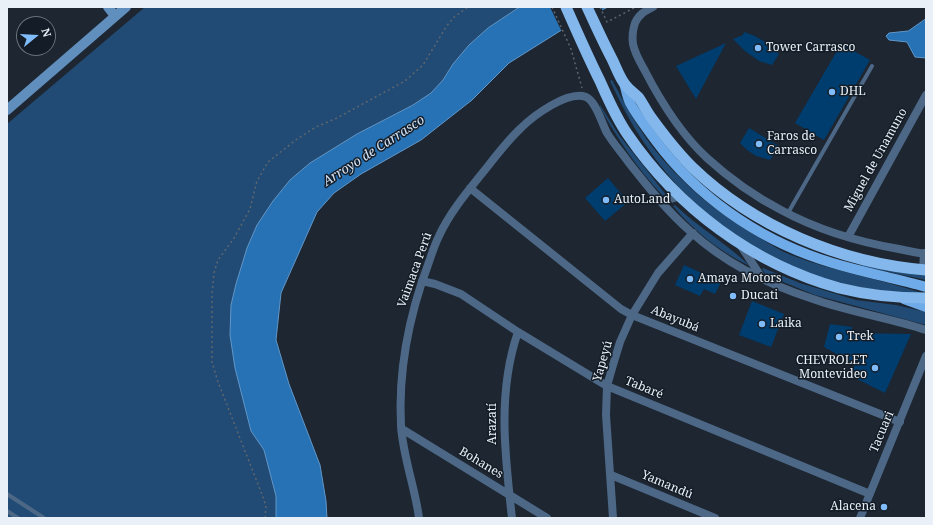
<!DOCTYPE html>
<html>
<head>
<meta charset="utf-8">
<style>
  body { margin:0 }
  #map { position:relative; width:933px; height:525px; overflow:hidden; background:#1d2631; font-family:"Noto Serif",serif }
  canvas { display:block }
  .frame { position:absolute; inset:0; border:8px solid #e9f0f7; pointer-events:none }
  .north { position:absolute; left:16px; top:16px; width:40px; height:40px; box-sizing:border-box; background:#141d27; border:1px solid #69717a; border-radius:50%; rotate:72deg; font-size:11px; font-weight:700; line-height:16px; text-align:center; color:#e9f0f7 }
  .north::after { content:''; display:block; margin:auto; width:14px; height:18px; background:#81bcfa; clip-path:polygon(50% 0,100% 100%,50% 72%,0 100%) }
</style>
</head>
<body>
<div id="map">
<canvas width="933" height="525"></canvas>
<div class="frame"></div>
<div class="north">N</div>
</div>
<script>
const c = document.querySelector('canvas').getContext('2d');
c.lineJoin = 'round';
function fillPath(path, color) { c.fillStyle = color; c.fill(path, 'evenodd'); }
function stroke(path, color, width, dash) { c.strokeStyle = color; c.lineWidth = width; c.lineCap = dash ? 'butt' : 'round'; c.setLineDash(dash || []); c.stroke(path); }
function drawText(font, color, halo, rows, align = 'center') {
  c.font = font + ' "Noto Serif",serif'; c.lineWidth = 3; c.setLineDash([]); c.textBaseline = 'middle'; c.strokeStyle = halo; c.fillStyle = color; for (const [text, x, y, turn = 0] of rows) {
    c.save(); c.translate(x, y); c.rotate((+turn || 0) * Math.PI / 180); c.textAlign = isNaN(turn) ? turn : align; if (halo) c.strokeText(text, 0, 0); c.fillText(text, 0, 0); c.restore();
  }
}
fillPath(new Path2D(`
  M145 7H520L488 28 469 45 453 64 443 80 431 93 413 105 357 134 310 163 290 180 273 201 257 225 247 248 236 284 231 305 246 409 251 431 264 450 276 496V518H7V124Z
  M612 80C624 102 636 125 651 145 681 184 719 215 762 239 771 245 781 251 791 255 835 272 881 279 925 294 889 292 853 288 818 277 801 272 786 264 771 255 761 250 749 245 739 238 703 214 671 183 647 147 632 126 621 104 610 81Z
  M600 105 619 135 667 196H663C637 168 618 140 600 107Z
  M675 205C699 228 726 243 750 266 720 252 694 231 673 206Z
  M862 264 926 275V280L862 266Z
  M763 268 800 283 856 300 896 305 926 312V325L815 295 766 275 762 269Z`), '#214b74');
const water = new Path2D(`
  M520 7H608L568 26 509 63 472 100 421 140 361 174 334 193 317 212 281 293 276 340 289 384 320 465 326 501 327 518H276V496L264 450 251 431 235 368 230 335 231 305 236 284 247 248 257 225 273 201 290 180 310 163 357 134 413 105 431 93 443 80 453 64 469 45 488 28Z
  M926 19V58L915 57 907 42 889 40 886 36 889 33 908 31Z`);
fillPath(water, '#2771b5');
stroke(water, '#6197c9', 1);
fillPath(new Path2D(`
  M550 7H601L603 12 562 32Z`), '#1d2631');
fillPath(new Path2D(`
  M744 32 755 36 770 45 779 54 772 65 759 61 745 51 733 39 743 35Z
  M726 43 696 99 676 66Z
  M841 44 870 60 824 140 795 123Z
  M749 128 779 146 770 160 756 156 747 150 740 143Z
  M608 178 628 202 605 221 585 198Z
  M684 265 721 282 715 294 704 289 700 296 675 285Z
  M752 301 784 314 771 347 739 335Z
  M830 324 852 327V333L911 334 885 393 851 376 855 364 824 347Z`), '#003d6f');
stroke(new Path2D(`
  M552 7 571 49 582 88
  M600 7 607 22 634 8 636 9
  M265 518 266 506 263 497 218 382 212 362V294L214 273 218 260 234 238 250 209 257 181 268 162 297 139 316 127 337 118 405 81 423 65 446 27 453 18 468 7`), '#5e6670', 1.5, [2, 3]);
stroke(new Path2D(`
  M788 213 872 66
  M7 494 44 518
  M7 511 18 518`), '#4c6886', 4);
stroke(new Path2D(`
  M653 7C645 11 639 14 635 23 633 29 632 37 633 44 635 54 640 62 645 71 661 102 681 134 707 158 729 178 754 196 781 210 818 230 858 242 899 249 908 251 917 253 926 254
  M470 188 621 309 632 315 900 422
  M662 202 680 196
  M848 237 926 95
  M741 246 762 278
  M923 270 924 253
  M422 281 435 284 461 294 518 332 607 386 870 494
  M402 429 547 518
  M611 475 715 518
  M419 518C415 487 403 457 401 426 398 369 409 315 429 262 432 253 435 244 439 236 450 212 468 191 484 171 496 156 507 141 521 128 533 116 568 90 586 97 596 101 602 124 607 133 613 143 622 153 629 163 648 187 668 212 691 232 725 263 770 285 813 299 850 312 889 318 926 330
  M512 518C505 456 497 392 518 332
  M613 518 606 415 607 386 613 365 620 342 632 315 658 273 693 233
  M860 518 926 356`), '#4c6886', 8);
stroke(new Path2D(`
  M108 7 115 16
  M7 110 126 7`), '#608ebd', 10);
stroke(new Path2D(`
  M624 83C626 90 627 97 630 103 637 116 647 129 656 141 697 196 755 237 820 259 855 271 891 277 926 287
  M904 299 926 307`), '#6fabe8', 10);
stroke(new Path2D(`
  M566 7C577 32 588 57 600 81 608 99 616 118 628 135 678 208 753 264 839 288 867 295 897 298 926 298
  M587 7C595 24 603 42 612 59 616 67 619 76 624 83 628 89 634 93 639 98 643 104 646 110 650 116 663 134 677 152 692 167 754 227 841 263 926 270`), '#84b8ec', 11);
for (const [x, y, r, color] of [
  [758,48,4,"#81bcfa"],
  [832,92,4,"#81bcfa"],
  [759,144,4,"#81bcfa"],
  [606,200,4,"#81bcfa"],
  [690,279,4,"#81bcfa"],
  [733,296,4,"#81bcfa"],
  [762,324,4,"#81bcfa"],
  [839,337,4,"#81bcfa"],
  [875,368,4,"#81bcfa"],
  [884,507,4,"#81bcfa"]
]) { const dot = new Path2D(); dot.arc(x, y, r, 0, 2 * Math.PI); c.fillStyle = color; c.fill(dot); stroke(dot, '#141d27', 1.5); }
drawText('12px', '#e9f0f7', '#141d27', [
  ["Tower Carrasco",766,48],
  ["DHL",840,92],
  ["Faros de",767,137],
  ["Carrasco",767,151],
  ["AutoLand",614,200],
  ["Amaya Motors",698,279],
  ["Ducati",741,296],
  ["Laika",770,324],
  ["Trek",847,337],
  ["CHEVROLET",867,361,"right"],
  ["Montevideo",867,375,"right"],
  ["Alacena",876,507,"right"]
], 'left');
drawText('12px', '#e9f0f7', '#141d27', [
  ["Miguel de Unamuno",876,160,-61],
  ["Vaimaca Perú",415,270,-70],
  ["Abayubá",675,319,22],
  ["Yapeyú",603,361,-74],
  ["Tabaré",644,388,22],
  ["Arazatí",493,424,-90],
  ["Tacuari",882,432,-67],
  ["Bohanes",481,463,31],
  ["Yamandú",667,485,23]
]);
drawText('italic 13px', '#d2e3f6', '#141d27', [
  ["Arroyo de Carrasco",374,151,-33]
]);
</script>
</body>
</html>
